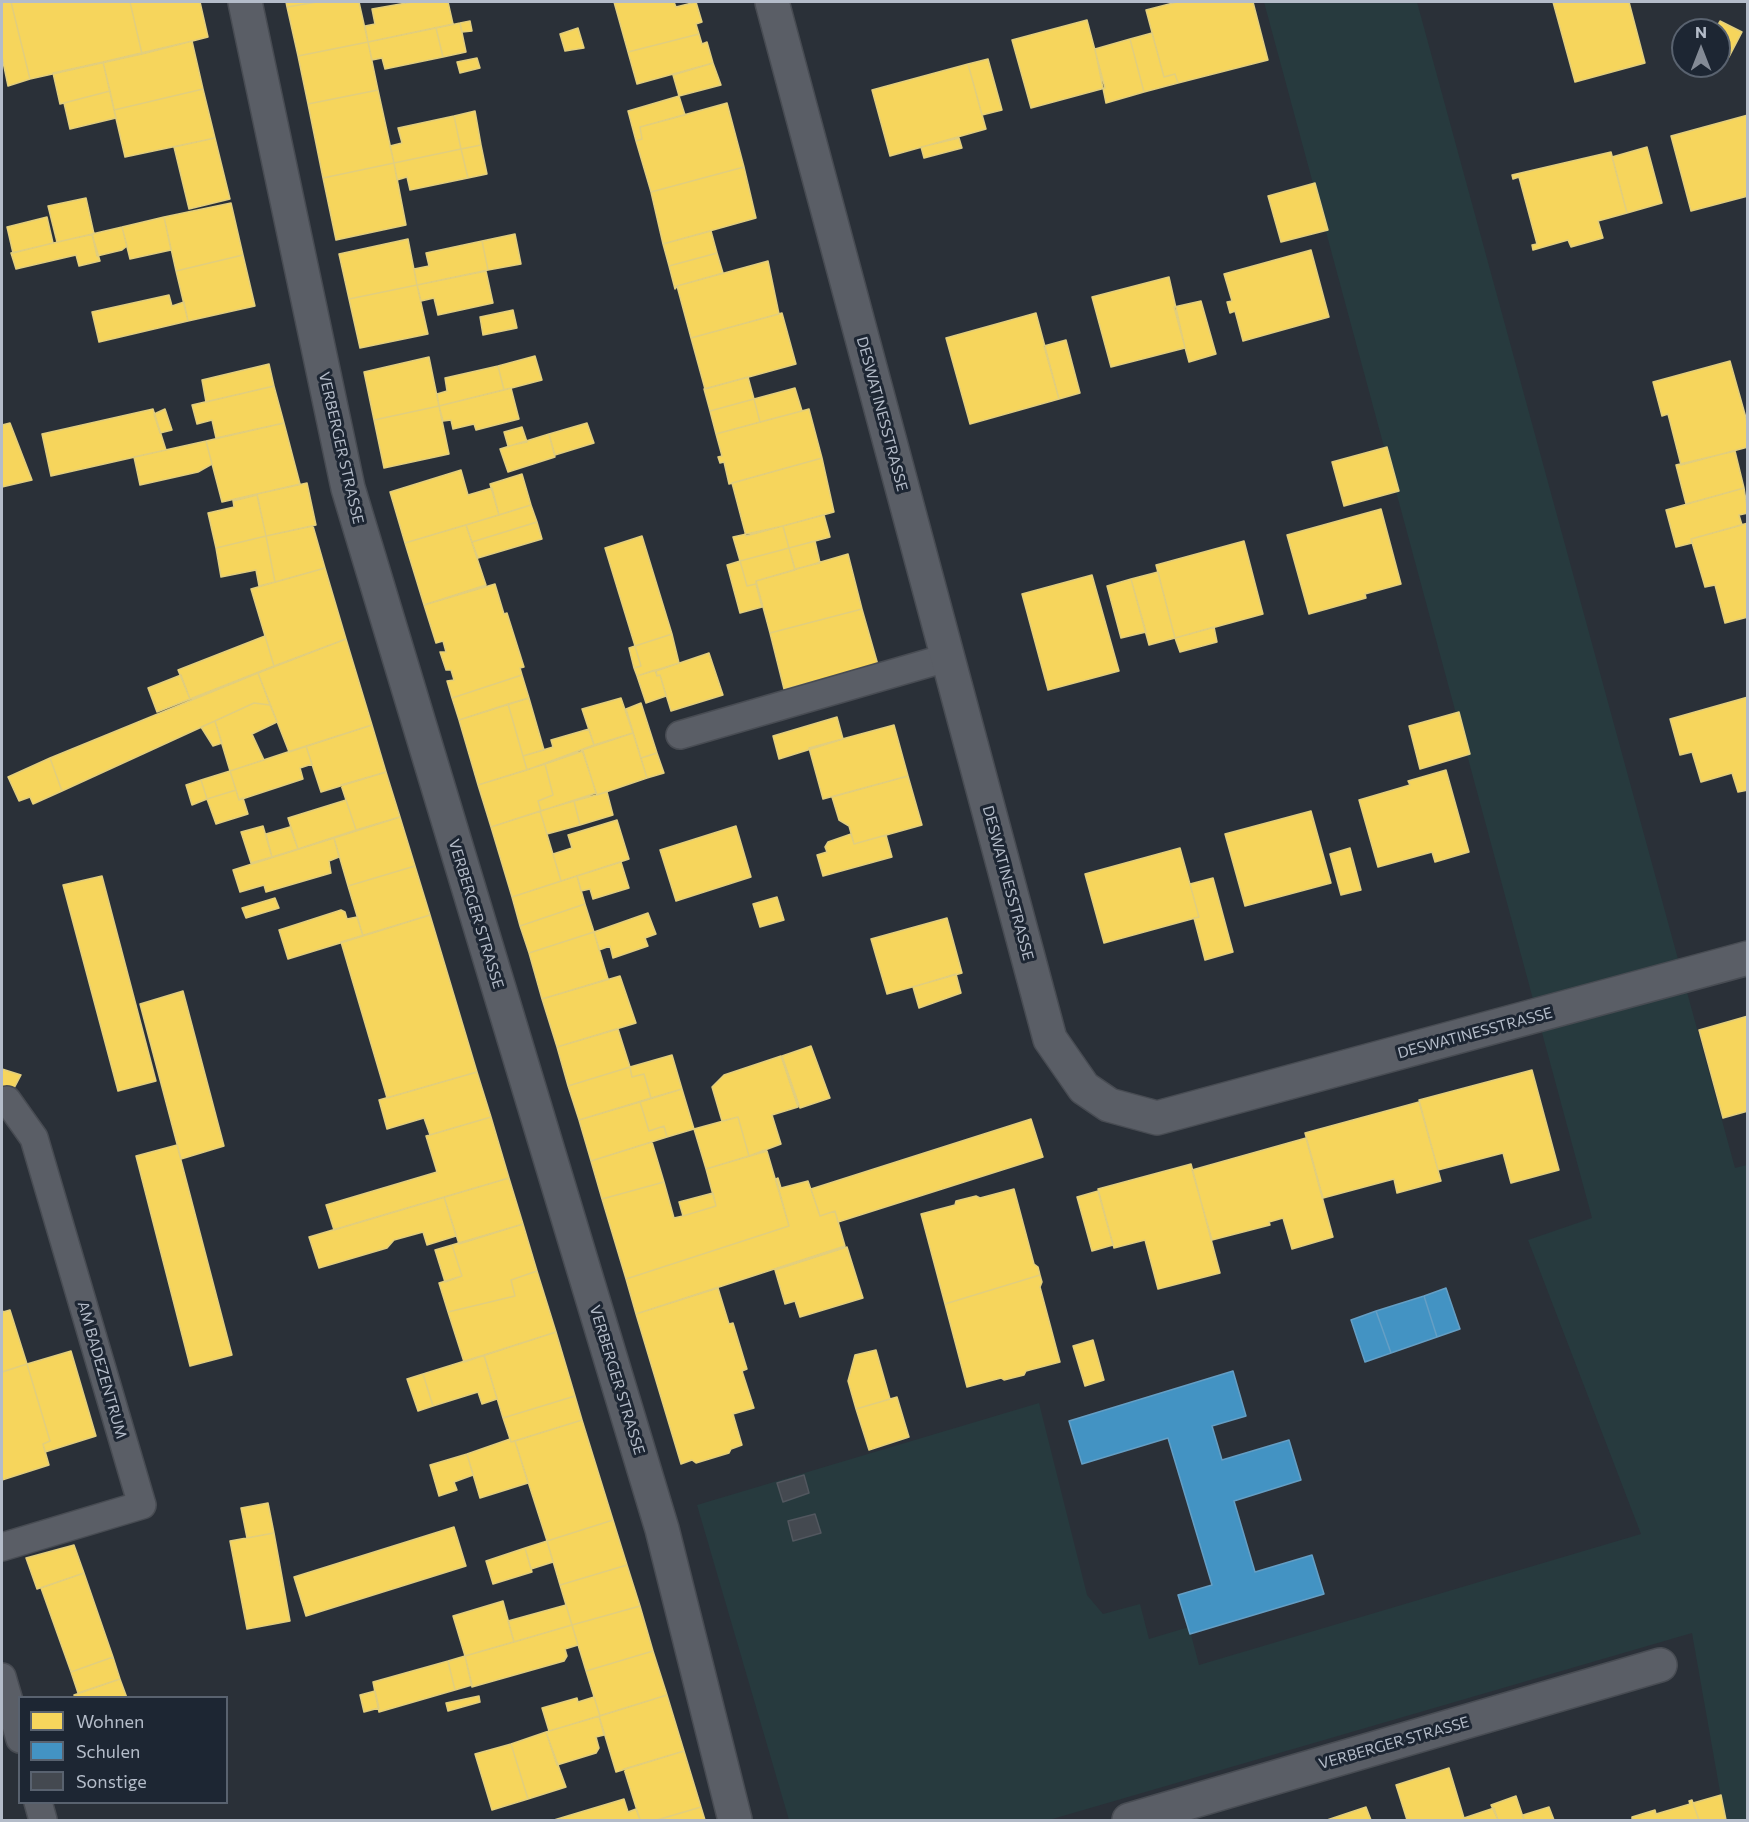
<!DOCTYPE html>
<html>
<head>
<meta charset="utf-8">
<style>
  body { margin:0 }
  #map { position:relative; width:1749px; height:1822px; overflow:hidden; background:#2a3038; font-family:Commissioner,sans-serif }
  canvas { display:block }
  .frame { position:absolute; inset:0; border:3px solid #b4bcc9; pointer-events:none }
  .legend { position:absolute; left:18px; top:1696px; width:210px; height:108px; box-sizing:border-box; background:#1d2633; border:2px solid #59626f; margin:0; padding:8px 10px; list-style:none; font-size:18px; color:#b4bcc9 }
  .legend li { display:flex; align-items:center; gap:12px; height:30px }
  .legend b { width:30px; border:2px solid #59626f }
  .north { position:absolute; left:1671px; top:18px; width:60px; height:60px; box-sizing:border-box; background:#1d2633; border:2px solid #59626f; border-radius:50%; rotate:0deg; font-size:16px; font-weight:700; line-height:24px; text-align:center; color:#b4bcc9 }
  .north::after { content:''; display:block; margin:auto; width:21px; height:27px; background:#848b96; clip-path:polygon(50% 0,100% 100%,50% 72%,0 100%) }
</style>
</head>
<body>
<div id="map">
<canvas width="1749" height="1822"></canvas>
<div class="frame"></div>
<ul class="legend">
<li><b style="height:16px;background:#f6d55c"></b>Wohnen</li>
<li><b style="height:16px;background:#4393c3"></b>Schulen</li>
<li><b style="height:16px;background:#444950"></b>Sonstige</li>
</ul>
<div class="north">N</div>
</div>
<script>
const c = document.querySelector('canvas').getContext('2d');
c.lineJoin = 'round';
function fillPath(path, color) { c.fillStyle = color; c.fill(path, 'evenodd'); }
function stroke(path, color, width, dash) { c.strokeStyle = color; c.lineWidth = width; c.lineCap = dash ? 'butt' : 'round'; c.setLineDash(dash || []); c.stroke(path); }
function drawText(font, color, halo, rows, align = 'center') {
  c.font = font + ' Commissioner,sans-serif'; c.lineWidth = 6; c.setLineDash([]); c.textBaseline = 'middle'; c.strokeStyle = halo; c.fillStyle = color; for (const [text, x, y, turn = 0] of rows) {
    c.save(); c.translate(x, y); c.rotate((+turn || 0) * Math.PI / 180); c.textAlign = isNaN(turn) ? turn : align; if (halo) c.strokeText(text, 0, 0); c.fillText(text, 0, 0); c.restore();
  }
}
fillPath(new Path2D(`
  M1264 2H1417L1735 1168 1747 1165V1820H1725L1692 1633 1049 1820H789L697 1505 1039 1403 1087 1595 1103 1614 1140 1604 1149 1639 1189 1627 1199 1665 1641 1534 1528 1240 1592 1218Z`), '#273a3e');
const homes = new Path2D(`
  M2 2H11L30 79 8 86 2 57Z
  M11 2H130L142 54 30 79Z
  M130 2H200L208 37 142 54Z
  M286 2H317L287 7Z
  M317 2H359L368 42 298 56 287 7Z
  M412 2H448L453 24 368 42 365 26 375 24 372 9Z
  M614 2H674L676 7 696 2 702 22 696 24 699 34 628 52Z
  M1177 2H1253L1268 60 1178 83 1175 74 1164 77 1146 10Z
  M1553 2H1629L1645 63 1575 82Z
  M1087 20 1105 88 1031 108 1012 40Z
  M470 21 472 31 462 32 460 23Z
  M1720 21 1742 32 1729 57 1719 51V30H1715Z
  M460 23 466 52 443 57 436 28Z
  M436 28 443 57 385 69 382 58 372 60 368 42Z
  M578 28 584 48 565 51 560 34Z
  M1152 33 1164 77 1175 74 1178 83 1144 92 1130 39Z
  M699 34 702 44 707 42 713 63 637 84 628 52Z
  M1130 39 1144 92 1106 103 1095 49Z
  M192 41 203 89 114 110 103 62Z
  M368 42 378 90 308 104 298 56Z
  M477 58 480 68 460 73 457 62Z
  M988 59 1002 110 982 115 968 64Z
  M103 62 110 91 60 104 53 73Z
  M713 63 721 85 679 96 673 75Z
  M968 64 986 129 890 156 872 90Z
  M203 89 215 138 125 157 114 110Z
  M378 90 394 163 323 178 308 104Z
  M110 91 116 118 70 129 64 103Z
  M679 96 685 115 640 127 642 139 636 141 628 111Z
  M727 103 744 167 651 192 636 141 642 139 640 127Z
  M475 111 481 145 461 149 454 116Z
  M1748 115V196L1691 211 1671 136Z
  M454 116 461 149 394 163 390 146 402 143 398 128Z
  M215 138 230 199 189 209 174 147Z
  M959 138 962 148 924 158 921 147Z
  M481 145 487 174 468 178 461 149Z
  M1647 147 1662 203 1627 213 1612 157Z
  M461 149 468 178 410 190 407 177 397 180 394 163Z
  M1611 152 1627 213 1598 221 1603 238 1571 247 1568 240 1533 250 1532 245 1537 244 1519 177 1513 179 1512 175Z
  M394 163 406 225 336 240 323 178Z
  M744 167 756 218 663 244 651 192Z
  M1315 183 1328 230 1281 242 1268 196Z
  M86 198 94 234 57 242 48 206Z
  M231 203 243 255 176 271 164 217Z
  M47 217 53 243 13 253 7 227Z
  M164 217 171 250 130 259 122 227Z
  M122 227 127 246 122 250 97 256 92 234Z
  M711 231 717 253 669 266 663 244Z
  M92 234 100 261 79 266 76 255 16 269 11 253Z
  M515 234 521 264 488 270 482 241Z
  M408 239 417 285 349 299 339 254Z
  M482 241 488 270 417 285 414 269 429 266 426 253Z
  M1311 250 1329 317 1243 341 1235 311 1230 313 1227 302 1232 301 1224 274Z
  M717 253 723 273 677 286 675 289 669 266Z
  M243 255 255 306 188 321 176 271Z
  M768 261 779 314 691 338 677 286Z
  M486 271 493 303 438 315 434 298 421 301 417 285Z
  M1169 277 1185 348 1111 367 1092 297Z
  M417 285 428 334 360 348 349 299Z
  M169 295 172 306 184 302 188 321 99 342 92 312Z
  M1201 301 1216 354 1189 362 1174 307Z
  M513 310 517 328 483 335 480 317Z
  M782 313 796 364 705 389 691 338Z
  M1036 313 1059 399 970 424 946 338Z
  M1066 340 1080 393 1059 399 1044 346Z
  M535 356 542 380 504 390 498 366Z
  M429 357 439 406 374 420 364 372Z
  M1730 361 1748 425V447L1681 465 1668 414 1662 416 1653 382Z
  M269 364 274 386 206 402 202 380Z
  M498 366 504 390 439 406 437 394 447 391 445 378Z
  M748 377 754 399 710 411 704 389Z
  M274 386 284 423 216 438 212 420 197 424 192 405Z
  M511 388 519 419 476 430 474 424 453 429 451 420 443 421 439 406Z
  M795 388 802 411 760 422 754 399Z
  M754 399 760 422 716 434 710 411Z
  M439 406 449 454 384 468 374 420Z
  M153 409 166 450 51 476 42 434Z
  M165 409 172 430 160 433 154 414Z
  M809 409 822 458 729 484 724 462 720 463 718 457 722 456 716 434Z
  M10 423 32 480 2 487V425Z
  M284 423 300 484 222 502 206 441Z
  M587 423 594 443 555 455 549 434Z
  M522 427 527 442 508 446 504 432Z
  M549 434 555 457 508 472 500 449Z
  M206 441 212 464 198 472 140 485 134 457Z
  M1387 447 1399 491 1344 506 1332 462Z
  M1735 451 1744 488 1686 504 1676 465Z
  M822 458 834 512 746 536 732 483Z
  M461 470 468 495 492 488 499 515 405 543 390 492Z
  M522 474 531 505 499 515 490 484Z
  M307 483 316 525 266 536 257 494Z
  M1744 488 1748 513 1739 515 1742 525 1691 539 1692 543 1676 547 1666 510Z
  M257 495 266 536 216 548 208 513 234 507 233 501Z
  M531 505 537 522 472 542 466 525Z
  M1381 509 1401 584 1365 594 1366 598 1309 614 1287 535Z
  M824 515 830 537 789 548 783 526Z
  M537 522 542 539 478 558 472 542Z
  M1748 523V617L1725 623 1715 585 1705 587 1691 539Z
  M466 525 486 585 424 605 405 543Z
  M313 526 325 568 275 582 266 536Z
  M783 526 789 548 740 561 733 537Z
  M266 536 275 582 259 586 256 570 221 577 216 548Z
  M642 536 672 634 635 646 605 548Z
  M815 541 820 563 795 569 789 548Z
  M1244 541 1263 614 1175 638 1156 565Z
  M789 548 795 570 756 581V584L747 586 740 561Z
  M848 554 862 609 770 633 756 581Z
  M740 561 747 586 756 584 762 607 740 613 727 565Z
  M325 568 346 639 274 666 251 589Z
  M1158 572 1175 638 1149 645 1131 579Z
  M1092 575 1119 671 1048 690 1022 594Z
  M1131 579 1146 632 1121 638 1107 586Z
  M495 584 504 614 507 613 524 667 520 668 522 675 452 698 447 681 454 680 451 670H446L440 652H446L443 641 436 643 424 605Z
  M862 609 878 665 784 689 770 633Z
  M1214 627 1217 642 1180 652 1175 638Z
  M672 634 679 663 637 676 634 668 641 666 635 646Z
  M265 636 274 666 190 699 178 670Z
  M346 639 372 725 289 752 258 673Z
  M635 646 641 666 634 668 629 648Z
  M709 653 723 695 671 711 660 675 657 676 656 671Z
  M655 670 657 676 660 675 666 696 646 703 637 676Z
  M258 673 270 705 254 703 62 791 50 758Z
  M181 675 190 699 157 712 148 688Z
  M522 675 529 698 459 720 452 698Z
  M1748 697V790L1738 792 1732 773 1701 782 1692 752 1680 755 1670 719Z
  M529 698 544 750 523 756 508 704Z
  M621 698 633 733 594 745 582 709Z
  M254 703 270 705 277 722 252 734 264 760 230 771 215 721Z
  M641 703 657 753 641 758 626 709Z
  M508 704 527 770 478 785 459 720Z
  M1459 712 1470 754 1420 769 1409 726Z
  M837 717 843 739 779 759 773 736Z
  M215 721 222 743 213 746 201 727Z
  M372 725 386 772 321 792 306 746Z
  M894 725 908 776 823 799 809 748Z
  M589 729 594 745 527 770 523 756 553 747 551 740Z
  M633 733 647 778 597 795 582 750Z
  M306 746 312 764 300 768 303 779 239 800 230 771Z
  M583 751 596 793 541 811 538 801 553 795 545 764Z
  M657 753 664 773 647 778 641 758Z
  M50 758 62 791 33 804 30 797 19 801 8 777Z
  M545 764 553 795 538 801 541 811 491 827 478 785Z
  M1446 770 1469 852 1435 862 1432 852 1378 867 1359 800 1410 785 1408 781Z
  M230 771 236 790 207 799 201 780Z
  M386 772 400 817 356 830 341 785Z
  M908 776 922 825 854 844 849 826 839 820 832 797Z
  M201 780 207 799 192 805 186 785Z
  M236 790 239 800 243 798 248 814 216 824 207 799Z
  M607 792 613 815 580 825 574 801Z
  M346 800 356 830 298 849 288 818Z
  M574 801 580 825 547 834 540 811Z
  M540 811 561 881 512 897 491 827Z
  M1311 811 1331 883 1245 906 1225 834Z
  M400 817 415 866 348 886 334 838Z
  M617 820 629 859 561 881 553 854 572 848 568 835Z
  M263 826 272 857 251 863 241 832Z
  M736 826 751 877 676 901 660 850Z
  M290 827 298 849 272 857 266 834Z
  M851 834 854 844 886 835 892 857 823 876 817 855 827 852 825 847 828 842Z
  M334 838 339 857 329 861 331 873 266 892 264 885 240 892 233 870Z
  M1180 848 1199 917 1104 943 1085 874Z
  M1350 848 1361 890 1341 895 1330 854Z
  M621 862 629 888 593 899 590 889 581 891 577 876Z
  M415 866 430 915 363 936 348 886Z
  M102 876 156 1081 118 1091 63 885Z
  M577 876 585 904 520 926 512 897Z
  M1213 878 1233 952 1205 960 1194 918 1199 917 1190 884Z
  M777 897 784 920 760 927 753 904Z
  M275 898 279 908 246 918 242 908Z
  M585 904 594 932 529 953 520 926Z
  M341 910 345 912 347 919 357 917 363 936 288 959 279 930Z
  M648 913 656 934 645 938 648 946 613 958 610 946 599 950 594 932Z
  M430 915 477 1072 387 1098 341 942Z
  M947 918 962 973 887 994 871 939Z
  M594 932 608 979 542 999 529 953Z
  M956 974 961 993 919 1008 913 987Z
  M620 976 636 1023 557 1047 542 999Z
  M183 991 224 1146 181 1159 140 1004Z
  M1748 1016V1111L1723 1118 1699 1030Z
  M618 1029 630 1067 568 1086 557 1047Z
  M811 1046 830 1098 800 1108 782 1056Z
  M672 1055 682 1089 651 1098 644 1074 632 1077 630 1067Z
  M781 1056 798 1107 772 1115 781 1144 749 1156 738 1117 722 1121 712 1087 724 1075Z
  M630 1067 632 1077 644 1074 651 1098 579 1120 568 1086Z
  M2 1069 21 1075 2 1111Z
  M1532 1070 1559 1170 1511 1183 1503 1153 1438 1170 1419 1100Z
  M477 1072 491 1117 430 1135 424 1118 387 1129 379 1100Z
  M682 1089 694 1129 667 1137 664 1126 649 1131 640 1102Z
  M640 1102 649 1131 664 1126 667 1137 591 1161 579 1120Z
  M1419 1102 1441 1181 1397 1193 1394 1179 1323 1198 1305 1133Z
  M491 1117 509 1178 334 1230 326 1205 437 1172 426 1136Z
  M738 1117 749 1156 706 1169 694 1129Z
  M1031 1119 1043 1157 838 1222 835 1211 820 1216 811 1189Z
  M1306 1138 1333 1237 1292 1249 1283 1218 1269 1222 1270 1225 1212 1240 1192 1170Z
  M652 1142 664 1182 602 1199 591 1161Z
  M177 1145 232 1355 190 1366 136 1156Z
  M767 1151 789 1226 626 1279 602 1199 664 1182 674 1218 683 1216 716 1206 706 1169Z
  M1191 1164 1220 1273 1158 1289 1145 1240 1114 1248 1098 1189Z
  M509 1178 523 1224 459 1244 444 1197Z
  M778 1178 781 1188 808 1181 820 1216 835 1211 845 1246 636 1314 626 1279 789 1226 776 1179Z
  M1014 1189 1034 1264 1038 1267 1040 1275 945 1304 921 1214 955 1205 956 1201 976 1196 980 1198Z
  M1098 1191 1113 1245 1092 1251 1077 1197Z
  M713 1193 716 1206 683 1216 679 1202Z
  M444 1197 456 1236 427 1245 423 1232 394 1240 387 1248 319 1268 309 1237Z
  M523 1224 537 1271 511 1280 515 1296 448 1312 439 1283 462 1276 452 1245Z
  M452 1245 462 1276 445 1282 435 1250Z
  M847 1247 863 1298 800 1317 795 1301 785 1304 775 1270Z
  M537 1271 556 1332 464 1362 448 1312 515 1296 511 1280Z
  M1040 1275 1042 1282 1040 1287 1060 1362 1026 1371 1024 1375 1004 1380 1001 1378 967 1387 945 1304Z
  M718 1288 729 1324 733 1323 747 1369 742 1371 754 1408 733 1414 742 1445 731 1449 729 1453 696 1463 692 1460 681 1464 636 1314Z
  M2 1309 3 1312 10 1310 27 1364 2 1372Z
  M556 1332 575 1396 503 1418 484 1355Z
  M1093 1340 1104 1380 1085 1386 1073 1346Z
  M876 1350 890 1399 856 1409 848 1381 855 1355Z
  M71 1351 96 1436 45 1452 43 1444 50 1441 27 1364Z
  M484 1355 497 1399 482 1404 478 1392 433 1406 423 1374Z
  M27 1364 50 1441 43 1444 49 1465 2 1480V1372Z
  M423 1374 433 1406 418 1411 407 1379Z
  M575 1396 582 1420 511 1442 503 1418Z
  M897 1397 909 1437 869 1450 856 1409Z
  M582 1420 613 1520 547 1541 515 1441Z
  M510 1439 511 1442 515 1441 528 1483 480 1498 467 1454Z
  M467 1454 473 1475 454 1482 457 1490 439 1496 430 1465Z
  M268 1503 274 1533 247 1538 241 1508Z
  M613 1520 627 1565 560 1585 547 1541Z
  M454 1527 466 1566 306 1616 294 1577Z
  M274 1533 290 1621 247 1629 230 1541Z
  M547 1541 553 1562 531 1569 525 1548Z
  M74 1545 84 1573 37 1589 26 1558Z
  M525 1548 532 1572 493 1584 486 1561Z
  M627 1565 640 1606 572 1625 560 1585Z
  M84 1573 113 1657 71 1672 41 1588Z
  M503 1601 514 1642 465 1656 453 1616Z
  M566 1605 572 1625 514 1642 508 1621Z
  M640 1606 653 1651 586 1671 572 1625Z
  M572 1625 578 1645 565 1649 567 1656 564 1661 472 1687 465 1656Z
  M653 1651 667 1695 600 1716 586 1671Z
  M465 1656 472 1685 455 1690 448 1661Z
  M113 1657 120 1679 78 1693 71 1672Z
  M448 1661 455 1690 379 1712 373 1682Z
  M120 1679 127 1698H75L74 1695Z
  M375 1691 379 1708 364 1712 360 1695Z
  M667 1695 684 1751 616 1772 599 1716Z
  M479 1696 480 1702 448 1711 446 1703Z
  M594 1697 600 1716 549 1731 542 1708 577 1698 578 1702Z
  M599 1716 604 1735 596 1737 599 1748 596 1753 557 1765 546 1732Z
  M546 1732 566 1787 528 1799 511 1744Z
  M511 1744 528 1799 492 1810 475 1754Z
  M684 1751 701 1807 657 1820H640L624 1769Z
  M1449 1768 1464 1818 1494 1808 1498 1820H1407L1396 1785Z
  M1721 1795 1726 1820H1699L1693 1803Z
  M1516 1796 1524 1820H1498L1491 1805Z
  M624 1799 628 1812 636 1809 640 1820H554Z
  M1692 1800 1699 1820H1632V1817L1655 1810 1656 1814 1690 1804 1689 1801Z
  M701 1807 705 1820H657Z
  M1366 1807 1371 1820H1327Z
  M1549 1807 1554 1820H1524L1523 1815Z`);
fillPath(homes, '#f6d55c');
stroke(homes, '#e2ce7d', 1.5);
const schools = new Path2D(`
  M1446 1288 1460 1329 1437 1337 1424 1296Z
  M1424 1296 1437 1337 1391 1353 1376 1311Z
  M1376 1311 1391 1353 1365 1362 1351 1320Z
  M1233 1371 1246 1416 1212 1426 1222 1460 1289 1440 1301 1480 1234 1501 1255 1572 1312 1555 1324 1594 1190 1634 1178 1595 1212 1585 1168 1438 1082 1464 1069 1421Z`);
fillPath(schools, '#4393c3');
stroke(schools, '#659fc5', 1.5);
const building = new Path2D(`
  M804 1475 809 1493 783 1502 777 1483Z
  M815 1514 821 1533 793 1541 788 1521Z`);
fillPath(building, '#444950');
stroke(building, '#52575f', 1.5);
const lane = new Path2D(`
  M680 735 946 658
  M2 1547 142 1505 34 1138 7 1100
  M2 1677 20 1739
  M38 1802 43 1820`);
const street = new Path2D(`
  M245 2 348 488 662 1529 735 1820
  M772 2 1050 1039 1084 1088 1109 1105 1157 1118 1748 958
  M1129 1820 1660 1665`);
stroke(lane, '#484c53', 30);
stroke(street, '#484c53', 36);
stroke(lane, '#5a5e66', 27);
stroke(street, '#5a5e66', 33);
drawText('15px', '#b4bcc9', '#1d2633', [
  ["DESWATINESSTRASSE",882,414,75],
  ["VERBERGER STRASSE",341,448,77],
  ["DESWATINESSTRASSE",1008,883,75],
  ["VERBERGER STRASSE",476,914,73],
  ["DESWATINESSTRASSE",1475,1033,-15],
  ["AM BADEZENTRUM",102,1370,74],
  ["VERBERGER STRASSE",617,1380,73],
  ["VERBERGER STRASSE",1394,1743,-16]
]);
</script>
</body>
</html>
